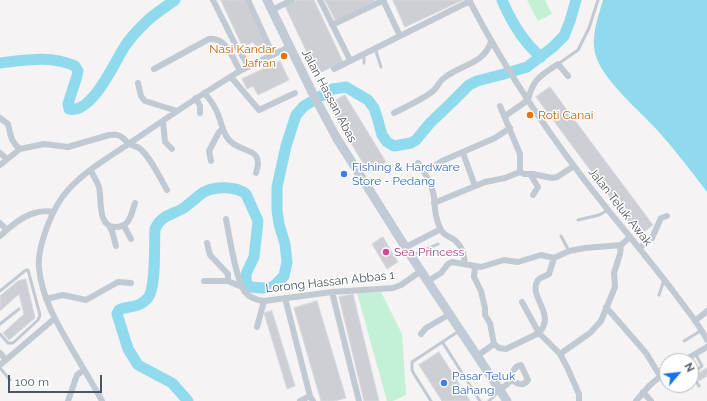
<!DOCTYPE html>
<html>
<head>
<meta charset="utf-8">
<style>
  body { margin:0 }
  #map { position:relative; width:707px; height:401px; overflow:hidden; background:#f5f3f3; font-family:Raleway,sans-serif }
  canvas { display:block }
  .north { position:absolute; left:659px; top:353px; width:40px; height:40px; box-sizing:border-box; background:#fff; border:1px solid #b7bbc0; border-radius:50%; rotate:62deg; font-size:11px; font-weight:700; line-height:16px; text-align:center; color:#4a5661 }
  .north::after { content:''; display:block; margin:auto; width:14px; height:18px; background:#1a73e8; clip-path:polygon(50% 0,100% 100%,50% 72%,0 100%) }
  .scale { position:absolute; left:8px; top:375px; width:94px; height:18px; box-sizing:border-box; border:2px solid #4a5661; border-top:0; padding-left:5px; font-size:12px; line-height:14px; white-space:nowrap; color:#4a5661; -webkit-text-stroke:3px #fff; paint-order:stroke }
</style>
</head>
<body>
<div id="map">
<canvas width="707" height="401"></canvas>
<div class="north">N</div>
<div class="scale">100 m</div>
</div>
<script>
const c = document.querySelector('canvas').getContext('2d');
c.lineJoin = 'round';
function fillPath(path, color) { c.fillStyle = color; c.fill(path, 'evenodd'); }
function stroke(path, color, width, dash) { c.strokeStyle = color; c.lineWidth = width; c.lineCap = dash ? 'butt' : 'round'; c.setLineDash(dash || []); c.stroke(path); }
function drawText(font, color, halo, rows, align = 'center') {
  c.font = font + ' Raleway,sans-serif'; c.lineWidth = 3; c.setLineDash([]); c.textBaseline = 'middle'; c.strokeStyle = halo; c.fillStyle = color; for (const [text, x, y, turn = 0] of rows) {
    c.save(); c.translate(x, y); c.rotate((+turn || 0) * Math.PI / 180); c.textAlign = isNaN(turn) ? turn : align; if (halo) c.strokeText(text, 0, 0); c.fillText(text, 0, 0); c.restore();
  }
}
fillPath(new Path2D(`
  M527 0H545L552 14 538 21Z
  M381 292 402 334 406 395 393 401H387L357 293Z`), '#c3f1d5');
fillPath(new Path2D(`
  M603 0H707V192C691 171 675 150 658 131 640 111 601 79 595 53 591 36 598 17 603 0Z`), '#90daee');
stroke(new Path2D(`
  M502 0C511 21 523 42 541 57
  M0 63C25 60 51 55 75 66L78 71 77 76 68 104 69 109C92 115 115 61 125 46 130 38 137 31 143 25 152 15 164 8 175 0
  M188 401 172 383 138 365 128 349 117 314 119 310C126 306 135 308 142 303 145 301 149 298 150 294 156 279 154 246 155 229 160 216 171 215 182 209 190 204 196 197 204 192 215 186 236 186 246 194L258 221 254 257 246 274V282L250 287 262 288 273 287 284 276 287 262 285 244 279 224 277 210V187L286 146 296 115 304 106 333 89 346 87 368 100 374 108 377 117 382 135 387 142 394 146 411 143 416 140 430 123 450 104 469 85 477 81 504 74 527 67 553 47 564 36 570 21 576 0`), '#90daee', 11);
const building = new Path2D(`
  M221 0H245L265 43 256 47 253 42 243 47Z
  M298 0H314L343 62 317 74 285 6Z
  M325 0H374L375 1 336 21Z
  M393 0H463L405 27Z
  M280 61 289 80 258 95 253 86 247 89 242 79Z
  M550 87 653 225 639 236 536 97Z
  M345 95 386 162 369 173 328 105Z
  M383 237 398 262 387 269 372 244Z
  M26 279 35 318 9 340 3 333 24 314 19 294 0 311V296L18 281Z
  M353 294 379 401H364L339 297Z
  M317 301 346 398 334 401H321L294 308Z
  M272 311 295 386 287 389 264 313Z
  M439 352 470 401H442L419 365Z
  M707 368V376L699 381 696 375Z
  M677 385H687L688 386 680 390Z`);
fillPath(building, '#cdcfd5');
stroke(building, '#d7d9de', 1);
stroke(new Path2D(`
  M375 48 381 67
  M364 54V63
  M558 64 578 50 589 28 598 0
  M578 220 599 215 608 210
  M561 236 569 251
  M413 255 438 244
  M0 291 26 270H28L40 315 38 320 13 343H8L0 334
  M659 295 664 280
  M0 324 19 309
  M684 341 702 330
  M443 343 480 401
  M695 353 702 366 692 374 699 386
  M0 368 10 380
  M431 401 414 374 412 370V362L459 331
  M489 401 499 391`), '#c1cad2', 3);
stroke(new Path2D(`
  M213 0 234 42 249 67
  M248 0 273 55
  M320 0 350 60
  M383 0 400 36
  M469 0C508 75 555 144 608 210 631 238 654 266 676 295 687 310 699 324 707 340
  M272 10 292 0
  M332 25 384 0
  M154 69 209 39C227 37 233 59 240 71
  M334 69 470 1
  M231 77 259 110 295 93
  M138 83 141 96 145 101 177 111
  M204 93C211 100 216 108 219 117 222 125 223 133 229 140 241 154 265 146 256 173
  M196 98 200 106V113
  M500 106 520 154V172
  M394 113C403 108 428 97 434 90 438 87 439 81 444 78 460 65 484 64 491 42
  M505 116 528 100C533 79 540 76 558 64L568 76
  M0 118 8 124C11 135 10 141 20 149
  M163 121 165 142 172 149
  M0 153 7 159
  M463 153 475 186
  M211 161 209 151 219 132 222 129
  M418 163C424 170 433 188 434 197 435 208 435 219 441 230 444 235 448 236 453 239 462 245 464 254 465 264
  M0 165 20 149 44 144 68 147 109 135C120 134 121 136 128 143 131 146 136 146 139 148 150 156 160 178 167 190
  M91 170C93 176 97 181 99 187 102 199 97 227 115 227 130 227 131 215 135 203
  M425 172 442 161 495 138 510 128
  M530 174 538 187 533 195
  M434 203 485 182 505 178 520 172 524 174H533L552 178 557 177 574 166
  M226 219C229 234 236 281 245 292 250 298 256 300 264 301L332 292 393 288 401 285 421 271
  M0 223 7 230
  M109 226 112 231 116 246
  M124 226 131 239
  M0 236C15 222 32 208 53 212
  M207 243 210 255 228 274V281
  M406 247 439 230 440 228
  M639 248 652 238 661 218 667 216
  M475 266 474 277 481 291 485 308V315L490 323 494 344
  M204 281H228L242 287
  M428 281 441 273 448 264 452 262 481 267 504 260 518 262 541 255 554 258 569 251 585 248 621 245 630 237
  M332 292 359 401
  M285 298 310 396 313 401
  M46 299 63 295 86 300 118 282 131 283
  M522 302 539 333 560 354 567 367 579 394V401
  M606 307 646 353 660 376
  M695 321 707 311
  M257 327 264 301
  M421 334 426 328 450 314
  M0 353 6 360
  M560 354 590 333 601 321 615 287 614 273 620 254 621 245
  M477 356 494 344 499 348 506 349 539 333C557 314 527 296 538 280 541 277 546 276 549 274L554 258
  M683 361 707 347
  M0 365 54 319
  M521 365 528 380C524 386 518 385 512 380 511 374 514 366 521 365Z
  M499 391 512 380
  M643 392 651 401
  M68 401 77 375 84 370
  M102 401C93 384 83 368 73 351 58 325 42 299 39 268 37 246 53 206 68 190 86 170 111 156 133 141 168 117 203 93 240 71 256 62 273 55 289 47
  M300 401 310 396
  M636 401 650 385 667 371`), '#c1cad2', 6);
stroke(new Path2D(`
  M267 0 312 92 336 137 411 256 507 401`), '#c1cbd6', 9);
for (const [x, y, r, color] of [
  [284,56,4,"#e8710a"],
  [530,115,4,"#e8710a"],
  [344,174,4,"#3f7fe0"],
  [386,252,4,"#d1479c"],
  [444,383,4,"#3f7fe0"]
]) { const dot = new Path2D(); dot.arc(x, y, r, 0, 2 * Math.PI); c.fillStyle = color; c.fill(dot); stroke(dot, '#fff', 1.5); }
drawText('12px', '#c56008', '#fff', [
  ["Nasi Kandar",276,49],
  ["Jafran",276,63],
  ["Roti Canai",538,115,"left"]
], 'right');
drawText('12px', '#4a5661', '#fff', [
  ["Jalan Hassan Abas",329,96,62],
  ["Jalan Teluk Awak",620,207,52],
  ["Lorong Hassan Abbas 1",330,282,-6]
]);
drawText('12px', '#366cbe', '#fff', [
  ["Fishing & Hardware",352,167],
  ["Store - Pedang",352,181],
  ["Pasar Teluk",452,376],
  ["Bahang",452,390]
], 'left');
drawText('12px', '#b23c85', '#fff', [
  ["Sea Princess",394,252]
], 'left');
</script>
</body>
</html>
